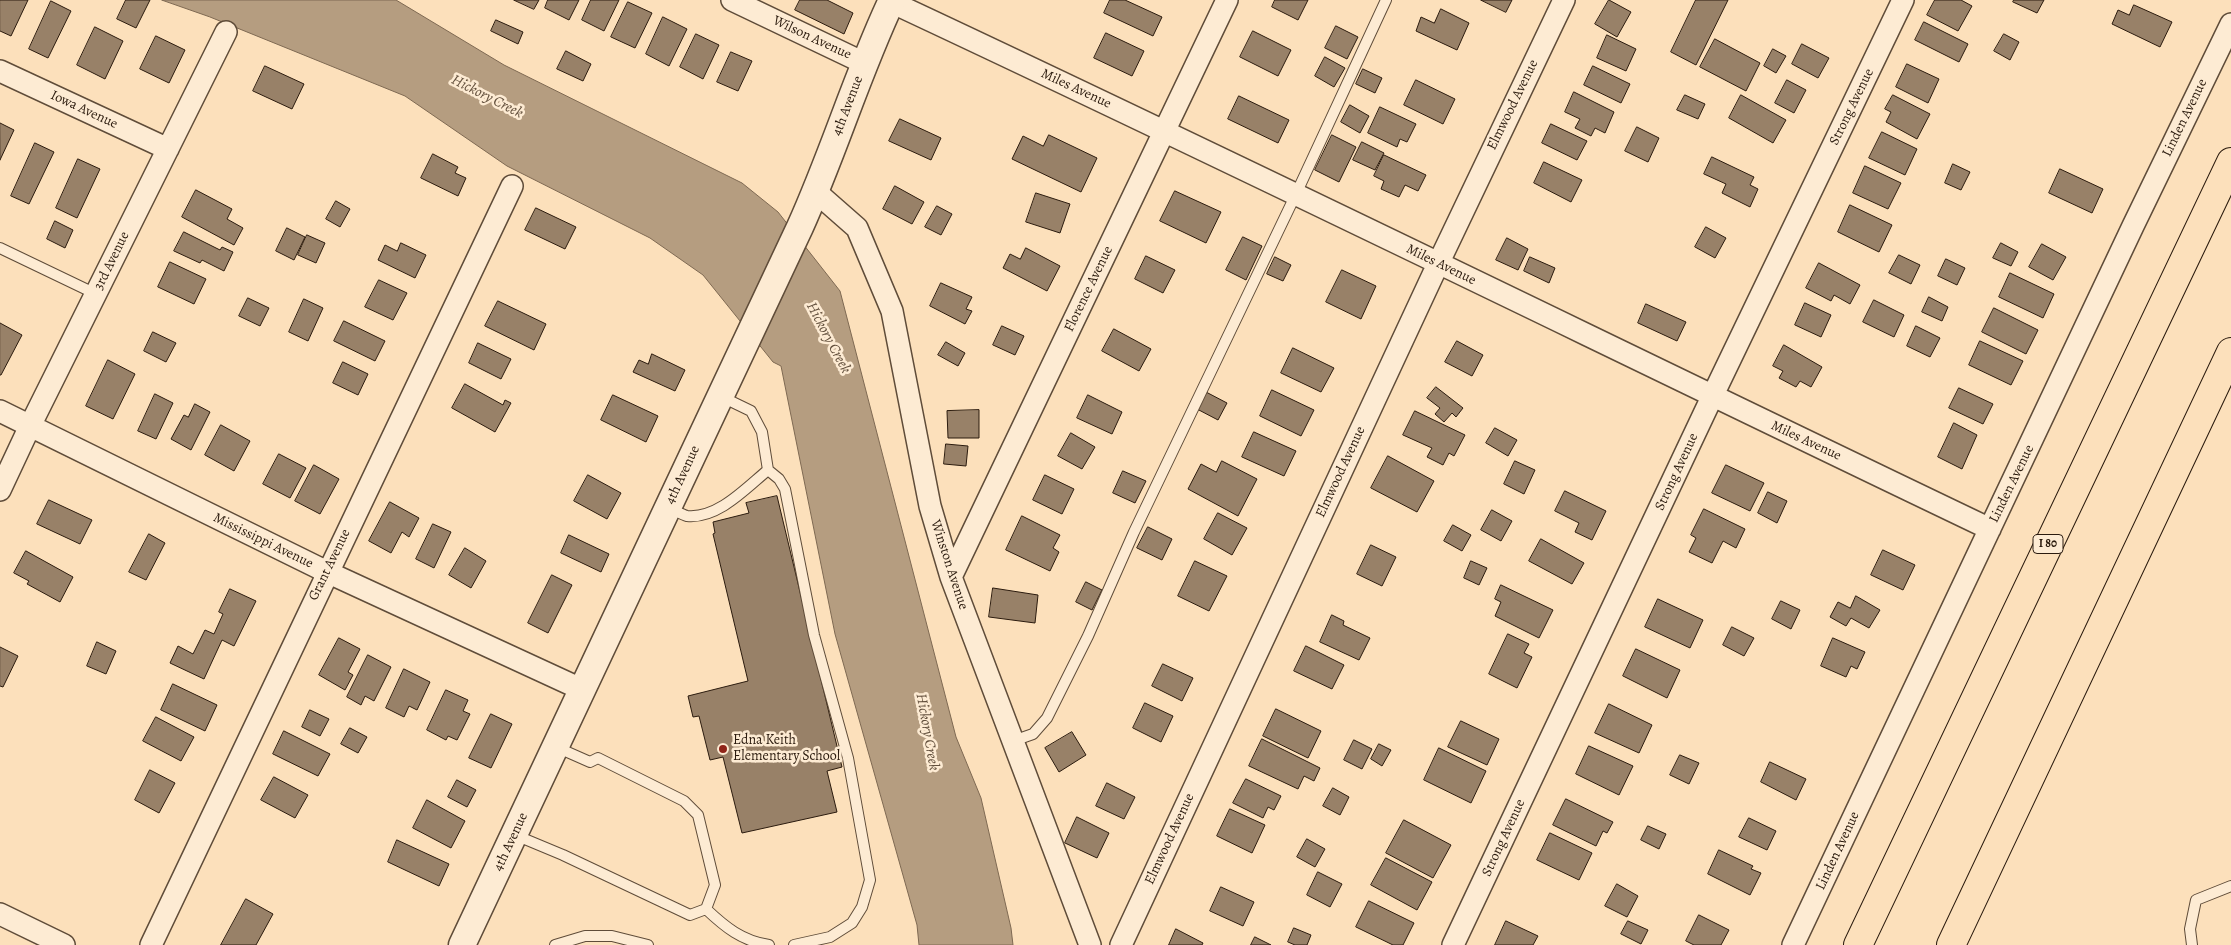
<!DOCTYPE html>
<html>
<head>
<meta charset="utf-8">
<style>
  body { margin:0 }
  canvas { display:block; background:#fce0bb }
</style>
</head>
<body>
<canvas width="2231" height="945"></canvas>
<script>
const c = document.querySelector('canvas').getContext('2d');
c.lineJoin = 'round';
function fillPath(path, color) { c.fillStyle = color; c.fill(path, 'evenodd'); }
function stroke(path, color, width, dash) { c.strokeStyle = color; c.lineWidth = width; c.lineCap = dash ? 'butt' : 'round'; c.setLineDash(dash || []); c.stroke(path); }
function drawText(font, color, halo, rows, align = 'center') {
  c.font = font + ' Alegreya,serif'; c.lineWidth = 5; c.setLineDash([]); c.textBaseline = 'middle'; c.strokeStyle = halo; c.fillStyle = color; for (const [text, x, y, turn = 0] of rows) {
    c.save(); c.translate(x, y); c.rotate((+turn || 0) * Math.PI / 180); c.textAlign = isNaN(turn) ? turn : align; if (halo) c.strokeText(text, 0, 0); c.fillText(text, 0, 0); c.restore();
  }
}
const water = new Path2D(`
  M162 0H396L504 65 742 183 778 212 840 291 956 737 981 798 1011 928 1013 945H919L917 925 835 634 781 366 773 362 703 275 650 238 507 166 405 96 210 17Z`);
fillPath(water, '#b59d80');
stroke(water, '#7e6952', 1);
const building = new Path2D(`
  M0 0H28L11 36 0 31Z
  M126 0H150L136 28 117 19Z
  M514 0H539L534 9Z
  M548 0H579L569 20 545 8Z
  M591 0H619L604 31 582 20Z
  M800 0H827L853 13 844 34 795 10Z
  M1110 0H1125L1162 17 1153 36 1104 13Z
  M1275 0H1308L1298 20 1272 7Z
  M1481 0H1512L1506 12Z
  M1609 0 1631 12 1617 37 1595 24Z
  M1696 0H1728L1696 65 1671 52Z
  M1935 0H1961L1972 6 1958 31 1927 15Z
  M2014 0H2044L2037 13 2013 2Z
  M51 1 71 11 48 58 29 49Z
  M628 2 652 13 635 48 611 37Z
  M2134 5 2172 22 2160 47 2112 24 2118 10 2129 15Z
  M1441 9 1469 23 1457 50 1416 31 1421 17 1434 23Z
  M663 17 687 29 669 66 646 54Z
  M496 20 523 32 518 44 491 31Z
  M1924 22 1968 44 1959 62 1915 40Z
  M1336 26 1358 37 1347 59 1325 48Z
  M95 27 123 41 105 79 77 65Z
  M1253 31 1291 50 1278 76 1240 57Z
  M1106 33 1144 51 1132 76 1094 58Z
  M696 34 719 45 703 79 680 67Z
  M2004 34 2019 42 2010 60 1994 51Z
  M1607 35 1636 49 1626 71 1597 58Z
  M156 36 185 50 169 83 140 69Z
  M1715 39 1760 63 1746 91 1700 67Z
  M1802 44 1829 58 1818 78 1792 64Z
  M1773 49 1786 56 1776 73 1764 66Z
  M566 51 591 64 583 81 557 69Z
  M731 52 752 61 738 91 717 82Z
  M1325 57 1345 68 1334 87 1315 76Z
  M1907 64 1939 79 1928 103 1896 87Z
  M265 66 304 84 292 109 253 91Z
  M1593 66 1630 84 1621 103 1584 85Z
  M1363 69 1382 78 1375 93 1356 84Z
  M1416 80 1455 99 1443 124 1404 105Z
  M1787 80 1806 90 1794 113 1775 103Z
  M1574 92 1614 112 1605 133 1595 128 1591 136 1575 128 1580 119 1565 112Z
  M1685 95 1705 104 1698 119 1677 110Z
  M1741 95 1786 120 1773 143 1729 118Z
  M1893 95 1930 114 1917 139 1886 122 1891 112 1885 109Z
  M1239 96 1289 120 1278 143 1228 119Z
  M1350 105 1369 116 1360 133 1341 122Z
  M1380 107 1416 124 1407 142 1400 139 1397 147 1368 133Z
  M900 119 941 138 931 160 889 141Z
  M0 123 14 130 0 160Z
  M1551 124 1587 141 1577 160 1542 143Z
  M1637 127 1659 138 1648 162 1625 151Z
  M1882 132 1917 149 1905 175 1869 158Z
  M1049 135 1097 158 1081 192 1012 159 1023 136 1043 146Z
  M1332 135 1356 147 1339 182 1315 170Z
  M1362 142 1384 153 1375 170 1353 160Z
  M35 143 54 152 29 204 11 196Z
  M433 154 458 167 455 173 466 178 458 196 421 178Z
  M1384 155 1426 175 1418 191 1405 185 1399 197 1381 189 1384 181 1374 176Z
  M1712 157 1754 177 1750 185 1758 189 1750 207 1722 193 1726 184 1704 174Z
  M78 159 100 169 77 218 56 208Z
  M1544 162 1582 180 1571 202 1534 183Z
  M1953 164 1970 172 1961 190 1945 183Z
  M1865 166 1901 183 1888 209 1853 193Z
  M2060 169 2103 189 2092 213 2049 193Z
  M895 186 924 202 912 224 883 209Z
  M196 190 232 209 227 219 243 228 234 245 182 217Z
  M1175 191 1221 212 1206 243 1160 221Z
  M1036 193 1070 204 1060 233 1026 222Z
  M336 201 350 209 340 227 326 219Z
  M1850 205 1892 225 1879 252 1838 232Z
  M937 206 952 214 941 235 925 227Z
  M536 208 576 227 565 249 525 230Z
  M55 221 73 230 65 248 47 239Z
  M1706 227 1726 238 1715 258 1695 247Z
  M287 228 305 237 294 260 276 251Z
  M184 232 220 250 222 247 233 252 224 271 202 260 200 263 174 251Z
  M307 235 325 243 316 263 298 255Z
  M1243 237 1262 246 1246 280 1226 270Z
  M1507 238 1528 249 1518 270 1496 260Z
  M401 243 426 255 415 278 378 260 385 245 397 251Z
  M2001 243 2018 252 2011 266 1993 258Z
  M2042 244 2066 257 2053 280 2029 267Z
  M1026 248 1060 266 1047 291 1003 268 1010 254 1020 259Z
  M1899 255 1920 265 1911 284 1889 273Z
  M1146 256 1175 270 1163 293 1135 279Z
  M1275 257 1291 265 1283 281 1267 274Z
  M1530 257 1555 268 1549 283 1524 271Z
  M1946 259 1965 268 1957 285 1938 276Z
  M170 262 206 279 194 304 158 287Z
  M1819 263 1860 285 1850 304 1834 295 1831 301 1806 288Z
  M1342 270 1376 286 1361 319 1326 302Z
  M2010 273 2054 294 2043 318 1999 297Z
  M379 280 407 293 393 320 365 307Z
  M941 283 972 297 966 309 972 311 965 324 930 306Z
  M1929 297 1948 307 1942 321 1922 312Z
  M248 298 269 308 260 326 239 316Z
  M304 299 323 308 308 341 289 332Z
  M1874 300 1904 315 1894 337 1863 322Z
  M498 301 546 324 534 350 485 326Z
  M1805 303 1831 315 1821 337 1795 325Z
  M1646 304 1686 322 1677 341 1638 323Z
  M1994 308 2038 330 2026 354 1982 332Z
  M344 321 385 341 375 361 334 341Z
  M0 323 22 335 1 375H0Z
  M1002 326 1024 336 1015 355 993 345Z
  M1916 326 1940 338 1930 357 1907 346Z
  M1114 329 1151 349 1139 371 1102 351Z
  M153 332 176 343 166 362 144 351Z
  M1457 341 1483 355 1472 376 1445 362Z
  M1980 341 2023 361 2011 385 1969 365Z
  M946 342 965 353 958 366 938 355Z
  M478 343 511 359 501 379 469 363Z
  M1784 345 1822 367 1811 387 1800 381 1796 387 1779 378 1783 371 1773 366Z
  M1293 348 1334 368 1321 392 1281 373Z
  M652 354 685 370 675 391 633 372 639 360 648 364Z
  M108 360 135 374 113 419 86 406Z
  M343 362 368 374 358 395 333 383Z
  M465 384 503 405 505 400 511 403 495 432 452 408Z
  M1436 387 1463 408 1456 417 1452 413 1444 422 1435 414 1440 408 1427 398Z
  M1959 388 1993 404 1983 424 1949 408Z
  M1272 390 1314 410 1301 436 1260 416Z
  M1206 392 1227 403 1218 420 1197 409Z
  M155 394 173 403 156 439 138 431Z
  M613 395 658 416 646 442 601 420Z
  M1088 395 1122 412 1112 434 1077 418Z
  M195 404 210 412 191 450 171 439 184 415 188 417Z
  M979 410V438H948L947 411Z
  M1415 411 1465 435 1454 456 1449 453 1443 465 1427 457 1432 448 1403 435Z
  M1954 423 1977 435 1962 469 1938 457Z
  M221 425 250 441 234 471 205 455Z
  M1495 428 1517 440 1508 456 1486 443Z
  M1254 432 1296 451 1284 476 1242 457Z
  M1071 433 1095 447 1082 469 1058 456Z
  M946 444 968 446 966 466 944 464Z
  M279 454 306 468 290 498 263 484Z
  M1388 456 1434 481 1417 512 1371 488Z
  M1222 461 1257 479 1238 516 1188 489 1201 464 1216 472Z
  M1515 461 1535 470 1524 494 1504 484Z
  M314 465 339 479 320 514 295 501Z
  M1726 465 1764 483 1750 511 1712 493Z
  M1123 471 1146 481 1135 503 1113 493Z
  M588 475 621 493 607 519 574 501Z
  M1045 475 1074 489 1062 514 1033 500Z
  M1565 491 1606 511 1592 540 1575 532 1579 523 1555 511Z
  M1768 492 1787 501 1777 523 1758 513Z
  M777 496 842 767 827 771 837 812 742 833 723 757 710 760 699 716 693 717 688 696 748 681 713 534 715 533 713 522 749 513 746 503Z
  M49 500 92 520 80 544 37 524Z
  M390 502 419 518 409 537 402 532 391 553 369 541Z
  M1704 509 1745 529 1736 548 1723 541 1712 563 1689 552 1696 538 1691 535Z
  M1492 510 1512 521 1501 541 1481 530Z
  M1218 513 1247 528 1232 555 1204 539Z
  M1022 516 1060 535 1053 548 1059 552 1050 571 1006 550Z
  M433 524 451 532 434 568 416 559Z
  M1453 525 1471 535 1462 551 1444 541Z
  M1148 527 1172 539 1162 560 1137 548Z
  M149 534 165 543 146 580 129 572Z
  M569 535 609 554 601 572 561 553Z
  M1541 539 1584 563 1572 584 1529 561Z
  M1371 545 1396 557 1382 586 1357 574Z
  M465 548 486 561 471 588 449 575Z
  M1883 550 1915 565 1903 590 1871 575Z
  M26 551 73 577 60 602 27 584 29 581 14 573Z
  M1195 561 1227 576 1209 611 1178 596Z
  M1471 561 1487 568 1479 585 1464 578Z
  M552 575 572 585 548 633 528 623Z
  M1086 582 1102 590 1092 610 1076 602Z
  M1501 585 1553 610 1539 638 1495 616 1501 602 1495 599Z
  M993 588 1038 595 1035 623 989 617Z
  M230 589 256 601 234 646 222 640 204 679 170 663 178 646 193 654 205 630 214 634 223 614 219 612Z
  M1856 596 1880 610 1869 628 1851 618 1846 626 1830 617 1838 602 1850 608Z
  M1658 599 1703 620 1690 648 1645 627Z
  M1781 601 1800 610 1791 629 1772 619Z
  M1332 615 1344 621 1343 625 1370 638 1359 660 1320 642Z
  M1732 627 1754 638 1744 656 1723 645Z
  M1508 634 1529 644 1524 653 1532 657 1517 688 1489 674Z
  M339 638 360 649 348 672 353 675 345 690 319 675Z
  M1833 638 1865 652 1857 669 1851 666 1846 677 1821 666Z
  M97 642 116 651 106 674 87 666Z
  M1306 646 1344 665 1332 689 1294 671Z
  M0 647 18 656 3 687 0 686Z
  M1636 649 1680 670 1667 698 1623 676Z
  M368 655 391 667 374 701 365 696 361 705 347 697Z
  M1163 664 1193 678 1182 701 1152 686Z
  M404 669 430 682 417 710 409 706 404 717 386 708Z
  M173 684 217 705 205 731 161 710Z
  M446 690 468 700 463 711 470 714 457 740 448 736 446 740 427 730Z
  M1145 703 1173 716 1161 742 1133 728Z
  M1609 704 1652 725 1639 753 1595 733Z
  M1276 709 1321 731 1308 758 1263 736Z
  M310 710 329 719 320 736 302 727Z
  M491 714 512 724 491 768 469 758Z
  M156 717 194 737 181 761 143 741Z
  M1461 721 1499 739 1487 765 1448 747Z
  M350 728 367 737 358 753 341 744Z
  M284 731 330 754 318 776 273 754Z
  M1072 732 1086 755 1059 772 1045 748Z
  M1262 739 1320 768 1314 781 1304 776 1298 789 1249 766Z
  M1354 740 1372 749 1362 769 1344 760Z
  M1379 744 1391 750 1382 766 1371 759Z
  M1589 746 1633 766 1619 795 1576 774Z
  M1439 748 1486 771 1471 803 1424 780Z
  M1680 755 1699 763 1689 784 1670 775Z
  M1770 762 1806 779 1796 800 1761 782Z
  M150 770 175 783 159 813 135 800Z
  M274 777 308 795 295 818 261 800Z
  M1246 779 1281 796 1274 810 1268 807 1263 818 1233 803Z
  M457 780 476 790 467 807 448 797Z
  M1107 783 1135 797 1124 819 1096 806Z
  M1333 788 1349 797 1340 815 1323 806Z
  M1566 799 1613 822 1607 833 1603 831 1596 846 1553 825Z
  M427 800 465 821 451 848 413 828Z
  M1230 809 1265 825 1252 853 1217 836Z
  M1077 817 1109 833 1097 858 1065 843Z
  M1749 818 1776 831 1767 850 1739 837Z
  M1404 820 1451 845 1433 878 1386 853Z
  M1648 826 1666 834 1659 849 1641 840Z
  M1550 833 1592 853 1579 880 1537 860Z
  M1307 839 1325 849 1315 867 1297 857Z
  M397 840 449 864 439 886 388 862Z
  M1719 850 1753 866 1751 869 1761 873 1750 895 1708 874Z
  M1386 858 1432 882 1417 910 1371 885Z
  M1318 872 1342 884 1330 907 1307 895Z
  M1617 884 1638 896 1627 917 1605 906Z
  M1221 887 1254 902 1243 926 1210 911Z
  M246 899 273 914 256 945H221Z
  M1369 901 1414 923 1403 945H1393L1356 927Z
  M1699 915 1729 930 1721 945H1694L1686 941Z
  M1506 921 1538 936 1533 945H1495Z
  M1628 921 1648 930 1641 944 1621 934Z
  M1294 928 1311 935 1307 945H1295L1288 942Z
  M1176 929 1203 943 1202 945H1169Z
  M1255 937 1271 945H1251Z`);
fillPath(building, '#988168');
stroke(building, '#2b1b0e', 1);
const service = new Path2D(`
  M0 248 96 294
  M768 470 779 479 785 489 814 635 848 758 870 880 862 907 852 923 830 937 794 945
  M670 508C675 510 682 515 687 516 718 519 746 488 768 470L762 432 751 411 720 396
  M1013 741 1033 734 1047 718 1088 636 1134 532 1296 194 1386 0
  M515 835 563 855 690 915 706 909 715 885 698 815 684 801 598 758 590 762 556 747
  M706 909C725 927 742 941 769 945
  M555 945 585 936H612L648 945
  M2192 945 2190 929 2196 900 2231 886`);
const minor = new Path2D(`
  M732 0 864 63
  M891 2C1259 174 1624 354 1990 529
  M0 71 168 149
  M816 192 857 228 892 311 930 506 951 577 1090 945
  M0 411 327 572 583 690
  M0 490 30 426 226 32
  M951 577 1227 0
  M0 914 64 945
  M151 945 512 186
  M1121 945 1438 264 1564 0
  M1453 945 1712 397 1903 0
  M1793 945 2133 226 2231 24`);
const tertiary = new Path2D(`
  M462 945 800 227C834 152 857 74 892 0`);
const motorway = new Path2D(`
  M1858 945 2231 162
  M1951 945 2231 352`);
stroke(service, '#5f4c39', 12);
stroke(minor, '#5f4c39', 24);
stroke(tertiary, '#5f4c39', 29);
stroke(motorway, '#2b1b0e', 30);
stroke(service, '#fdebd3', 10);
stroke(minor, '#fdebd3', 21);
stroke(tertiary, '#fdebd3', 26);
stroke(motorway, '#fce0bb', 28);
for (const [x, y, r, color] of [
  [723,749,5,"#8f2418"]
]) { const dot = new Path2D(); dot.arc(x, y, r, 0, 2 * Math.PI); c.fillStyle = color; c.fill(dot); stroke(dot, '#fdebd3', 2); }
for (const [x, y, w] of [
  [2048,544,30]
]) { const box = new Path2D(); box.roundRect(x - w / 2, y - 9.5, w, 19, 4); c.fillStyle = '#fdebd3'; c.fill(box); stroke(box, '#2b1b0e', 1); }
drawText('bold 12px', '#2b1b0e', null, [
  ["I 80",2048,544]
]);
drawText('14px', '#2b1b0e', '#fdebd3', [
  ["Wilson Avenue",812,38,25],
  ["Miles Avenue",1076,89,25],
  ["Elmwood Avenue",1513,105,-64],
  ["4th Avenue",848,106,-69],
  ["Strong Avenue",1852,107,-64],
  ["Iowa Avenue",84,110,25],
  ["Linden Avenue",2185,118,-64],
  ["3rd Avenue",112,261,-64],
  ["Miles Avenue",1441,265,26],
  ["Florence Avenue",1089,289,-64],
  ["Miles Avenue",1806,441,25],
  ["Elmwood Avenue",1341,472,-65],
  ["Strong Avenue",1677,472,-65],
  ["4th Avenue",683,475,-65],
  ["Linden Avenue",2012,484,-64],
  ["Mississippi Avenue",263,541,26],
  ["Grant Avenue",330,565,-64],
  ["Winston Avenue",949,565,72],
  ["Strong Avenue",1504,838,-65],
  ["Elmwood Avenue",1170,839,-65],
  ["4th Avenue",511,842,-65],
  ["Linden Avenue",1838,851,-65]
]);
drawText('14px', '#2b1b0e', '#fdebd3', [
  ["Edna Keith",733,741],
  ["Elementary School",733,757]
], 'left');
drawText('italic 15px', '#624f3c', '#fdebd3', [
  ["Hickory Creek",487,97,27],
  ["Hickory Creek",828,338,62],
  ["Hickory Creek",927,732,80]
]);
</script>
</body>
</html>
